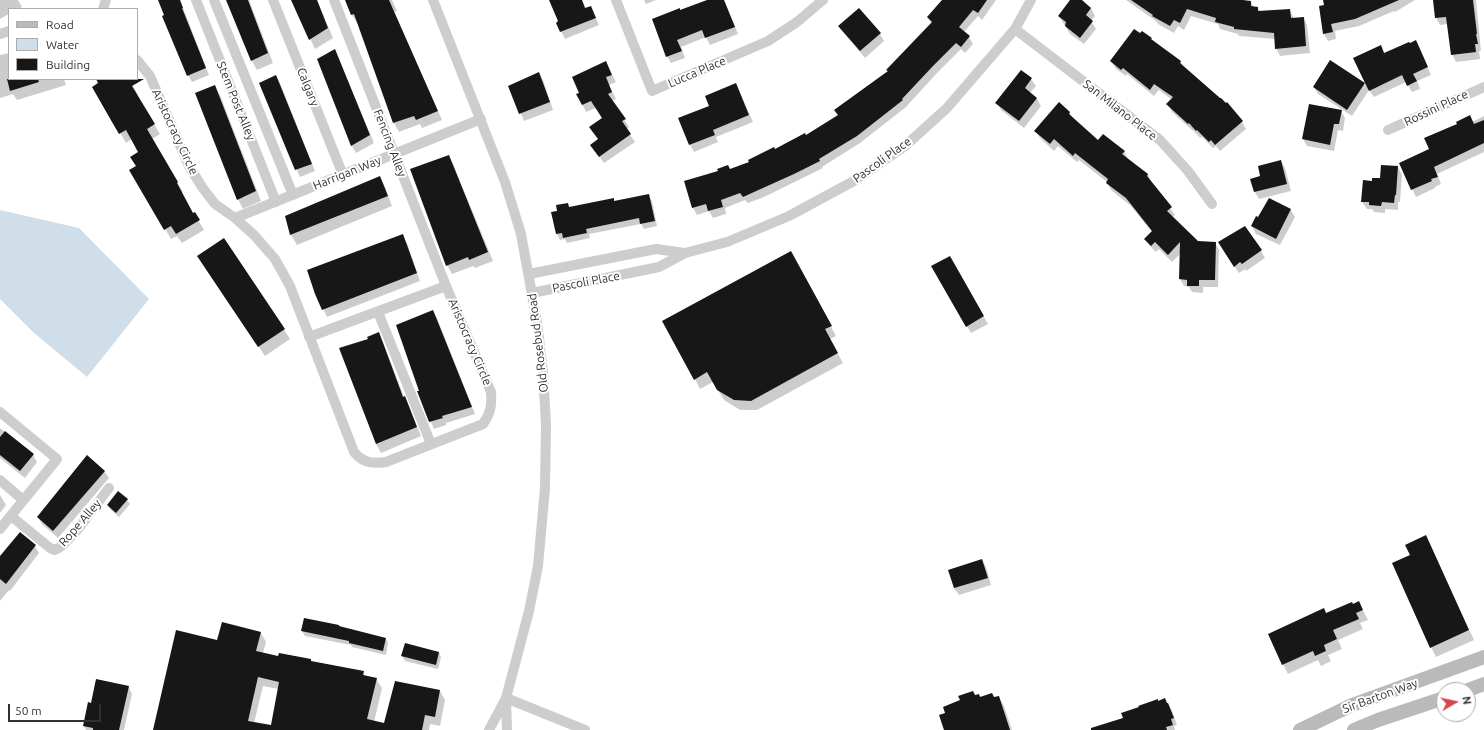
<!DOCTYPE html>
<html>
<head>
<meta charset="utf-8">
<style>
  body { margin:0 }
  #map { position:relative; width:1484px; height:730px; overflow:hidden; background:#fff; font-family:Ubuntu,sans-serif }
  canvas { display:block }
  .legend { position:absolute; left:8px; top:8px; width:130px; height:72px; box-sizing:border-box; background:#fff; border:1px solid #acacac; margin:0; padding:5px 7px; list-style:none; font-size:12px; color:#303030 }
  .legend li { display:flex; align-items:center; gap:8px; height:20px }
  .legend b { width:20px; border:1px solid #acacac }
  .north { position:absolute; left:1436px; top:682px; width:40px; height:40px; box-sizing:border-box; background:#fff; border:1px solid #acacac; border-radius:50%; rotate:81deg; font-size:11px; font-weight:700; line-height:16px; text-align:center; color:#303030 }
  .north::after { content:''; display:block; margin:auto; width:14px; height:18px; background:#d2484c; clip-path:polygon(50% 0,100% 100%,50% 72%,0 100%) }
  .scale { position:absolute; left:8px; top:704px; width:93px; height:18px; box-sizing:border-box; border:2px solid #303030; border-top:0; padding-left:5px; font-size:12px; line-height:14px; white-space:nowrap; color:#303030; -webkit-text-stroke:3px #fff; paint-order:stroke }
</style>
</head>
<body>
<div id="map">
<canvas width="1484" height="730"></canvas>
<ul class="legend">
<li><b style="height:5px;background:#bababa"></b>Road</li>
<li><b style="height:11px;background:#cfdee9"></b>Water</li>
<li><b style="height:11px;background:#171717"></b>Building</li>
</ul>
<div class="north">N</div>
<div class="scale">50 m</div>
</div>
<script>
const c = document.querySelector('canvas').getContext('2d');
c.lineJoin = 'round';
function fillPath(path, color) { c.fillStyle = color; c.fill(path, 'evenodd'); }
function stroke(path, color, width, dash) { c.strokeStyle = color; c.lineWidth = width; c.lineCap = dash ? 'butt' : 'round'; c.setLineDash(dash || []); c.stroke(path); }
function drawText(font, color, halo, rows, align = 'center') {
  c.font = font + ' Ubuntu,sans-serif'; c.lineWidth = 4; c.setLineDash([]); c.textBaseline = 'middle'; c.strokeStyle = halo; c.fillStyle = color; for (const [text, x, y, turn = 0] of rows) {
    c.save(); c.translate(x, y); c.rotate((+turn || 0) * Math.PI / 180); c.textAlign = isNaN(turn) ? turn : align; if (halo) c.strokeText(text, 0, 0); c.fillText(text, 0, 0); c.restore();
  }
}
fillPath(new Path2D(`
  M0 210 79 228 149 299 87 377 34 333 0 299Z`), '#cfdee9');
fillPath(new Path2D(`
  M0 0H18L22 7 18 9H9V14L0 19Z
  M159 0H180L209 75 192 82 188 75Z
  M227 0H249L273 63 257 70 252 61Z
  M292 0H317L333 38 315 49Z
  M346 0H392L397 11 394 12 442 120 422 128 420 124 399 132 394 123 358 23H357L352 15Z
  M557 0H582L586 9 591 7 599 25 565 39 557 23 559 22Z
  M644 0H656L646 4Z
  M709 0H724L738 34 710 45 706 37 681 47 685 58 671 63 667 56 680 11Z
  M943 0H996L982 20 978 16 964 32 969 37 973 44 965 53 961 49 937 73 906 107 860 143 822 167 823 168 764 197 748 203 745 200 725 208 726 214 713 218 709 211 697 215 693 208 685 181 730 170 750 162 806 136 839 116 888 72 887 70 932 24 928 17Z
  M1072 0H1080L1091 8 1095 16 1091 21 1096 29 1084 44 1070 34 1059 16Z
  M1126 0H1226L1251 2 1254 8H1258L1260 12 1290 10 1294 19 1303 18 1307 25 1310 53 1280 56 1276 48V39L1239 36 1238 34 1220 29 1218 24 1191 16 1184 30 1178 26 1174 33 1158 24 1156 21Z
  M1328 0H1415L1395 12 1394 11 1359 26 1335 31 1336 39 1328 41 1324 34 1325 6Z
  M1434 0H1476L1481 51H1479L1480 59 1456 62 1452 54 1448 24 1440 25 1436 18Z
  M839 26 880 34 884 41 865 58 844 33Z
  M1151 39 1153 42 1181 62 1183 67 1242 122 1246 129 1220 151 1216 146 1213 148 1202 137 1200 138 1193 130V131L1172 112 1168 104 1172 100 1159 90 1154 96 1127 74 1126 76 1116 69 1112 62Z
  M1380 46 1385 54 1419 48 1431 75 1417 81 1420 89 1412 92 1406 82 1374 97 1369 90 1352 116 1318 94 1314 87 1330 61 1367 86Z
  M9 53V79H64L66 85 17 100 13 94 0 98V55Z
  M338 57 374 143 356 153 352 146 319 60Z
  M606 63 616 82 609 85 616 99 612 101 629 127 626 129 635 142 604 163 596 152 603 119 596 108 586 112 578 95Z
  M1021 71 1031 79 1036 86 1030 93 1037 99 1041 106 1024 128 1001 110 997 103Z
  M538 73 543 80 553 110 524 121 509 86Z
  M276 76 280 83 315 171 300 177 260 84Z
  M97 79H129L138 95 137 96 160 134 152 139 183 192 182 193 193 214 194 213 204 230 182 243 177 236 171 239 131 170 137 166 140 152 132 139 126 143 94 87 99 84Z
  M736 84 753 122 716 137 718 142 694 152 690 145 710 106Z
  M214 86 220 95 261 201 243 209 238 199Z
  M1059 104 1070 113 1074 121 1098 141 1124 151 1128 159 1148 174 1151 182 1175 215 1172 217 1198 242 1215 243 1219 250 1218 287H1203V293L1192 292 1189 287 1184 286 1180 279 1181 253 1172 262 1159 249 1156 252 1150 246 1146 239 1152 232 1131 206 1111 190 1107 182 1079 160 1077 162 1058 146 1054 151 1040 138 1036 131Z
  M1341 111 1345 118 1343 131 1338 130 1334 151 1307 146 1303 139Z
  M1484 116V152L1437 174 1441 184 1435 187V188L1416 197 1400 164 1430 150 1472 122Z
  M448 156 453 164 493 261 475 268 473 266 452 274 447 265Z
  M1281 161 1285 168 1291 191 1259 199 1255 192 1252 179 1261 177Z
  M1398 167 1402 175 1400 202H1398V210L1385 209V213L1374 212 1372 209H1367L1362 202 1381 180Z
  M380 177 385 187 392 206 297 245 291 235 286 216Z
  M648 195 652 201 657 226 644 229 641 224 589 234 590 238 567 243 565 239 560 240 557 234 552 212 558 211 567 204 570 208 613 199 615 202Z
  M1269 199 1291 210 1295 217 1280 245 1256 234 1252 226 1259 218Z
  M402 236 407 243 420 281 327 317 316 294Z
  M224 239 290 339 265 356 204 266Z
  M1223 250 1261 251 1265 258 1246 271 1245 269 1239 273Z
  M949 257 988 324 971 333 932 266Z
  M796 262 836 336 830 339 843 363 757 410H740L724 400 713 382 700 389 695 379Z
  M433 311 437 318 475 414 446 423V425L434 429 418 392 421 391Z
  M378 334 383 342 404 397 409 406 421 436 381 453 376 444 340 349 369 340Z
  M0 428 33 455 37 462 25 478 0 458Z
  M104 471 109 478 58 538 42 524 38 517Z
  M0 495 6 505 0 513Z
  M127 500 130 504 119 517 111 510 108 505Z
  M1426 536 1474 640 1436 657 1431 647 1411 555Z
  M35 546 39 553 10 591 9 590 0 601V558Z
  M982 560 986 567 991 585 959 595 954 588 949 570Z
  M1359 603 1368 620 1360 623 1363 629 1338 640 1342 649 1328 655 1331 661 1321 666 1318 660 1288 674 1283 664 1327 614Z
  M339 627 386 639 388 643 386 655 352 647 351 645 305 636 302 631Z
  M261 633 266 642 263 653 279 657 311 660 312 662 363 672 366 677 376 679 382 688 374 722 384 724 440 691 445 700 440 726 430 724 429 730H154L218 641ZM263 686 279 689 272 726 254 723Z
  M439 652 441 657 438 669 405 661 402 656Z
  M128 686 132 694 124 730H86L84 726 92 704Z
  M975 696 994 698 998 697 1004 706 1012 730H945Z
  M1168 704 1172 711 1177 725 1174 726 1175 730H1099L1124 718Z`), '#0003');
fillPath(new Path2D(`
  M158 0H180L183 8H182L206 68 187 76 162 16 164 15Z
  M226 0H248L268 53 251 61Z
  M291 0H317L328 28 309 40Z
  M345 0H389L438 111 416 120 414 116 393 123 354 14 351 15Z
  M549 0H582L585 8 591 6 596 18 560 32 556 23 558 21Z
  M707 0H724L735 27 705 38 702 30 677 40 682 51 666 57 652 19 680 8V10Z
  M942 0H987L978 13 973 10 959 27 970 36 961 47 956 43 933 66 902 99 903 100 857 136 819 159 820 161 794 174 743 197 740 193 721 200 723 207 708 211 706 204 692 208 684 181 718 171 717 169 728 165 730 169 749 162 748 160 774 147 775 149 805 133 806 135 838 115 834 110 888 71 886 70 932 22 927 17Z
  M1070 0H1082L1091 8 1086 15 1093 21 1080 38 1065 26 1066 22 1058 16Z
  M1131 0H1243L1251 1V6L1258 7V11L1290 9 1291 18 1304 17 1306 46 1275 49 1274 33 1234 29V27L1215 22 1216 18 1187 9 1180 23 1174 20 1170 26 1152 16 1153 15Z
  M1323 0H1399L1355 19 1331 24 1333 32 1323 34 1319 6 1324 5Z
  M1433 0H1473L1477 34H1476L1478 44H1475L1476 52 1451 55 1446 17 1435 18Z
  M859 8 881 33 860 51 838 26Z
  M1134 29 1140 33 1142 31 1152 38 1151 39 1181 61 1180 63 1220 98H1221L1226 103 1227 102 1243 121 1215 145 1211 140 1209 142 1197 130 1196 131 1189 123 1188 124 1166 104 1173 97 1154 84 1150 90 1123 68 1121 70 1110 61Z
  M1416 40 1428 67 1413 74 1417 81 1407 86 1402 75 1369 91 1365 83 1347 110 1313 87 1330 60 1365 83 1353 58 1381 45 1384 53 1409 42 1410 43Z
  M335 49 370 135 351 146 317 59Z
  M606 61 612 75 606 77 612 92 608 94 626 119 622 121 631 134 599 157 590 145 598 139 589 127 602 118 591 101 582 105 576 94 579 93 572 77Z
  M1021 70 1032 78 1025 88 1037 98 1019 121 995 103Z
  M539 72 550 102 519 114 508 86Z
  M276 75 312 164 295 170 259 83Z
  M7 79H38L39 82 10 91Z
  M96 79H144L132 86 155 124 147 129 178 182 177 183 193 213 195 212 200 220 176 234 171 226 164 230 129 170 136 166 130 157 138 152 126 130 119 134 112 122 92 87 98 83Z
  M736 83 749 115 713 130 715 135 689 145 678 118 709 106 705 96Z
  M215 85 256 191 237 200 195 93Z
  M1059 102 1070 112 1069 114 1098 140 1103 134 1125 151 1122 154 1148 174 1147 176 1172 207 1167 211 1198 241 1216 242 1215 280H1199V286H1187V280L1179 279 1180 242 1168 255 1155 242 1151 246 1144 239 1152 231 1126 198 1106 183 1108 179 1075 153 1073 156 1054 139 1050 144 1034 131Z
  M1309 104 1342 110 1339 124H1334L1330 145 1302 139Z
  M1470 115 1474 124 1484 120V143L1434 167 1438 177 1431 179 1432 181 1411 190 1399 163 1429 149 1424 138 1457 124 1456 122Z
  M449 155 488 252 469 260 468 257 446 266 410 169Z
  M1281 160 1287 184 1254 192 1250 179 1260 176 1258 166Z
  M1381 165 1398 166 1396 195H1395L1394 203 1382 202 1381 206 1369 205V202H1361L1363 180 1372 181V178H1380Z
  M380 176 388 196 290 235 285 216Z
  M649 194 655 221 640 224 639 218 586 229 587 233 563 238 562 233 556 234 551 212 557 211 556 205 568 203 569 207 614 198V201Z
  M1269 198 1291 209 1276 239 1251 226 1256 216 1258 217Z
  M1245 226 1262 250 1242 264 1240 262 1234 267 1218 242Z
  M403 234 417 273 322 310 315 294 307 270Z
  M224 238 285 329 258 347 197 256Z
  M791 251 832 326 825 329 838 353 751 401 734 400 717 390 707 372 694 380 662 321Z
  M950 256 984 316 966 327 931 266Z
  M433 310 472 407 442 416 443 418 429 422 417 391H419L396 325Z
  M379 332 403 397 405 396 417 427 376 444 339 348 368 339 367 337Z
  M5 431 34 454 20 471 0 455V437Z
  M87 455 105 471 53 531 37 517Z
  M118 491 128 499 116 513 107 505Z
  M20 532 36 545 6 584 0 579V556Z
  M1426 535 1469 630 1430 648 1392 563 1410 555 1405 545Z
  M982 559 988 578 954 588 948 570Z
  M1359 601 1363 610 1356 613 1359 619 1333 630 1337 639 1324 645 1326 651 1315 656 1313 651 1282 665 1268 634 1324 608 1326 613 1352 602 1353 604Z
  M304 618 339 625V626L386 638 383 651 349 643V641L301 631Z
  M222 622 261 632 256 651 278 656 279 653 311 659V661L364 671 363 675 377 678 367 719 384 723 395 681 440 690 435 717 425 715 422 730H153L176 630 217 640ZM258 677 279 682 271 725 248 721Z
  M405 643 439 652 436 665 401 656Z
  M96 679 129 686 119 730H93V728L83 726 88 702 91 703Z
  M973 691 975 695 979 694 980 697 992 693 994 697 999 696 1010 730H944L939 715 945 713 943 707 960 700 958 696Z
  M1165 698 1167 703H1168L1174 718 1171 719 1173 725 1166 727 1167 730H1091V728L1123 718 1121 713 1139 707 1138 706 1158 699V701Z`), '#171717');
stroke(new Path2D(`
  M196 0 276 202
  M214 0 293 195
  M273 0 343 175
  M334 0 446 286
  M433 0 505 182 521 234 537 322 543 372 546 425 545 488 538 566 529 611 506 698 507 730
  M616 0 652 91 768 41 797 22 823 0
  M103 9 106 0
  M1015 29 1160 140 1188 171 1212 204
  M0 34 9 31
  M137 60 150 76 189 166 202 187 215 204 235 218 254 235 275 259 290 286 354 452C363 463 373 464 386 462L483 424C491 413 492 404 491 392L446 286 309 337
  M1388 130 1484 87
  M235 218 481 119
  M529 274 656 249 685 253
  M532 293 659 267 685 253 727 242 789 216 852 182 905 146 947 108 1015 29 1031 0
  M378 312 431 444
  M0 412 57 459 0 529
  M0 480 23 500
  M11 516 50 548 55 550C71 543 97 503 109 488
  M506 698 585 730
  M489 730 505 700`), '#cdcdcd', 10);
stroke(new Path2D(`
  M1468 690 1484 684
  M1300 730 1352 705 1484 657
  M1354 730 1378 720 1444 698`), '#bababa', 14);
drawText('12px', '#303030', '#fff', [
  ["Lucca Place",697,72,-23],
  ["Calgary",308,87,68],
  ["Stem Post Alley",236,101,68],
  ["Rossini Place",1436,108,-25],
  ["San Milano Place",1120,110,38],
  ["Aristocracy Circle",175,132,65],
  ["Fencing Alley",390,143,69],
  ["Pascoli Place",882,160,-36],
  ["Harrigan Way",347,173,-22],
  ["Pascoli Place",586,282,-11],
  ["Aristocracy Circle",470,342,67],
  ["Old Rosebud Road",538,343,-97],
  ["Rope Alley",80,523,-49],
  ["Sir Barton Way",1380,696,-20]
]);
</script>
</body>
</html>
